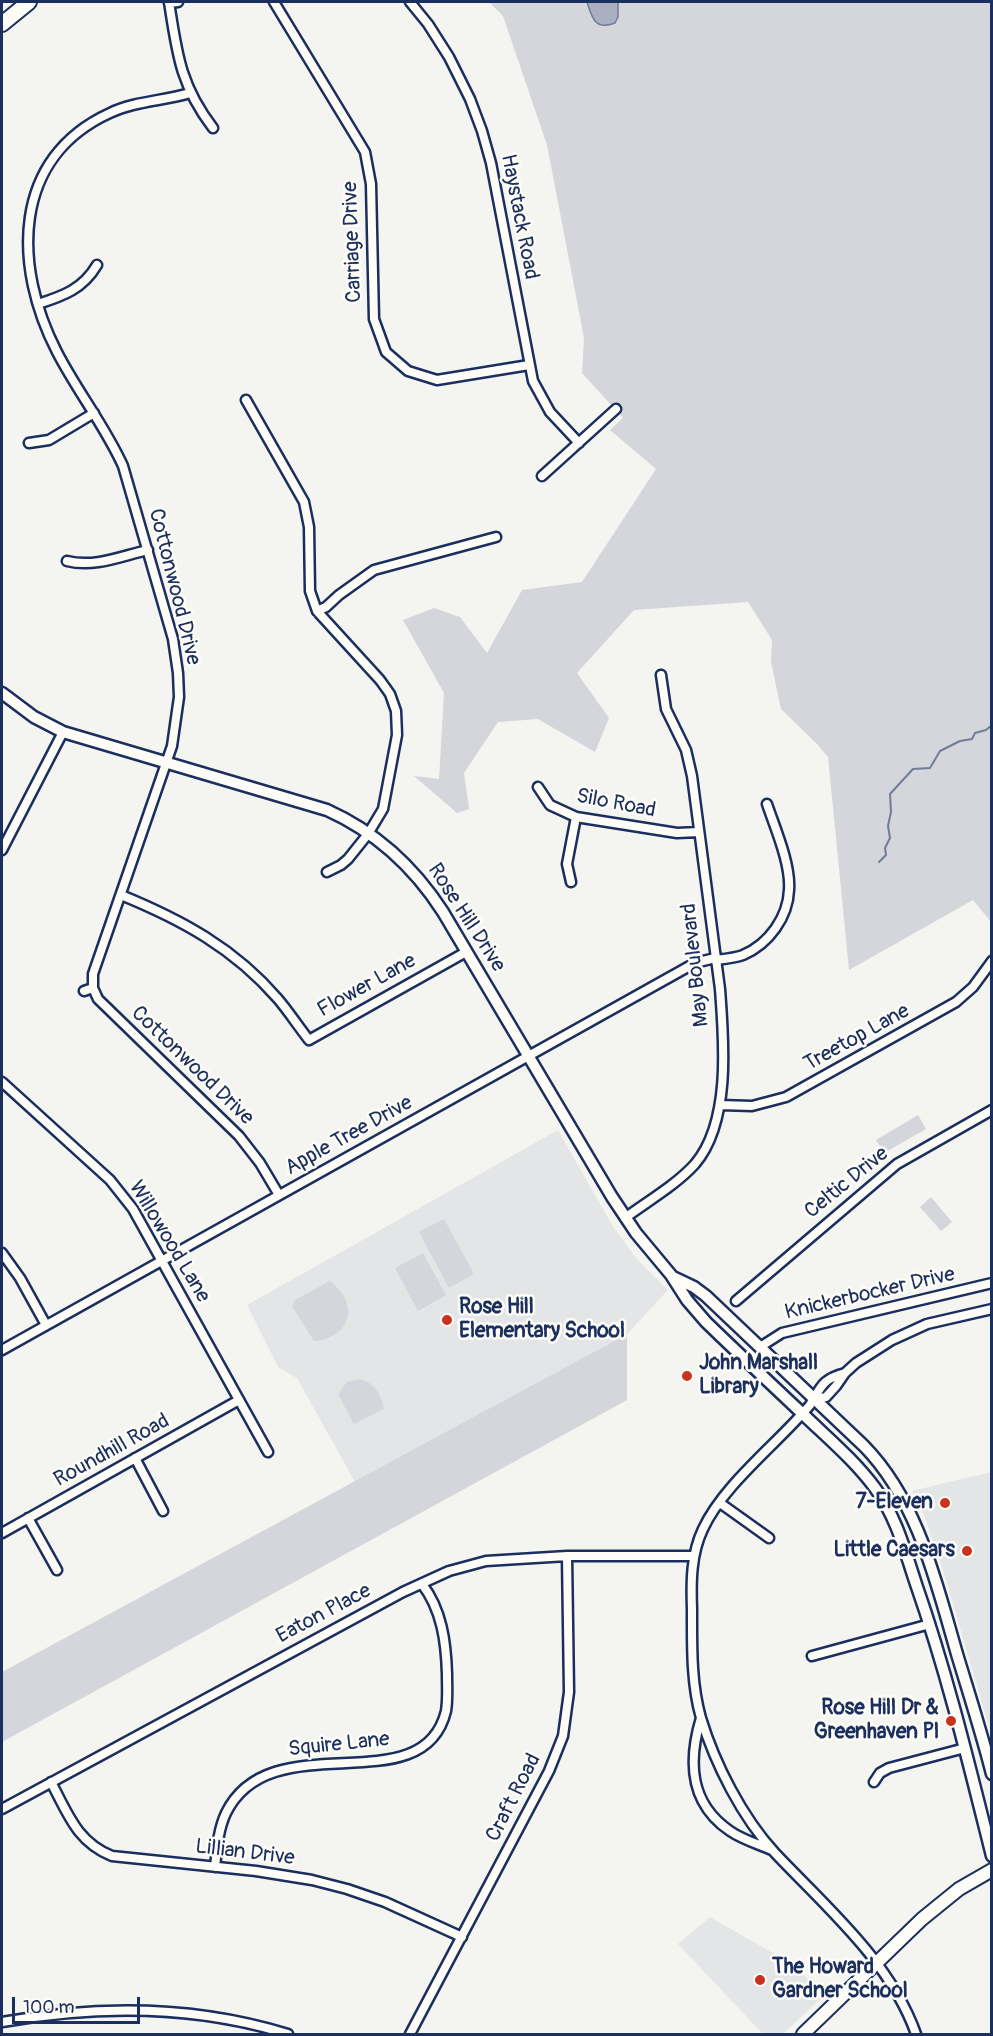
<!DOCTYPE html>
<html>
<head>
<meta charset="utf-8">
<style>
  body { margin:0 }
  #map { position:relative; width:993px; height:2036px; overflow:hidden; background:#f4f4f1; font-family:Pangolin,sans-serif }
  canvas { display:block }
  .frame { position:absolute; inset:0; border:3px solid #1b2f5e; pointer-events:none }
  .scale { position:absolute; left:12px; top:1997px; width:128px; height:27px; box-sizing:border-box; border:3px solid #1b2f5e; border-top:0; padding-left:8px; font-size:18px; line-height:21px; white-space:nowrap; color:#1b2f5e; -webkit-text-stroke:4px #fdfcf7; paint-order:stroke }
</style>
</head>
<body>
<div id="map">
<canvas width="993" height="2036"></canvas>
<div class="frame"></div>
<div class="scale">100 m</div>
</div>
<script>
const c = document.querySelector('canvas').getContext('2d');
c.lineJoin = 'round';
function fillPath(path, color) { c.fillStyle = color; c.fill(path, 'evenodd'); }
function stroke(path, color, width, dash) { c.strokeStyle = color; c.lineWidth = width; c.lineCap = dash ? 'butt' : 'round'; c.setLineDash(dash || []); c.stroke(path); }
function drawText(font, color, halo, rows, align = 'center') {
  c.font = font + ' Pangolin,sans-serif'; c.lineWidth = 5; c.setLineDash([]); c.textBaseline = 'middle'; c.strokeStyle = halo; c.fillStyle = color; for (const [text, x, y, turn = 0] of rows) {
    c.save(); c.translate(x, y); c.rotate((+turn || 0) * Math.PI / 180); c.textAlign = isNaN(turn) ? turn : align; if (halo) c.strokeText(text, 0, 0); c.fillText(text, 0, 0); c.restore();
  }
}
fillPath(new Path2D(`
  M558 1130 612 1225 636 1258 668 1290 627 1334 355 1482 297 1378 278 1367 247 1305Z
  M991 1472H992L991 1733 943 1570 925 1518 912 1491Z
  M710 1917 792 1964 825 1995 783 2034H763L678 1944Z`), '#e4e5e6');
fillPath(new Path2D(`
  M489 2H991V922L973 900 849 970 828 757 817 744 781 709 771 662 772 640 748 602 634 610 577 673 609 718 595 752 538 719 498 722 464 773 469 809 457 813 414 776 439 779 444 693 403 620 434 608 460 617 487 653 522 590 582 582 656 469 610 430 623 418 582 373 584 338 547 145 503 16Z
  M918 1115 926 1129 884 1153 876 1140Z
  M931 1197 952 1222 941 1231 920 1207Z
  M444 1219 474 1274 449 1288 419 1232Z
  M423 1253 446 1295 418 1311 395 1268Z
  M330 1281C334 1285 340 1290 343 1295 358 1319 338 1340 314 1341L292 1306 295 1300Z
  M627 1334V1400L2 1742V1672Z
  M361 1379C376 1385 380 1393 384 1409L354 1424 338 1394 347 1382Z`), '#d4d6db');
const water = new Path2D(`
  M587 2H618V17L615 23C595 31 592 18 587 2Z`);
fillPath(water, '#aab0bf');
stroke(water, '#717c98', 1.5);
stroke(new Path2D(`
  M879 862 886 855 885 848 890 838 888 826 891 812 890 794 913 769 930 768 940 751 960 741 972 739 975 733 986 730 992 725`), '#717c98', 2);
const minor = new Path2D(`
  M169 2C177 53 180 85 213 128
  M274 2 365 152 371 184 374 319 386 352 408 371 437 380 529 365
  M410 2 428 24 449 57 470 99 482 131 491 163 533 381 550 412 579 443
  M169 3 178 2
  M190 93C164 101 135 101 110 113 11 158 13 267 57 352 77 391 105 426 123 466L173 639 178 673 179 697 172 746 93 974V988L98 999 239 1136 260 1163 279 1195
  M38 304C63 296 83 289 97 265
  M246 400 304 502 309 527 310 591 317 611 380 680 390 694 396 711 397 735 383 809 368 834 348 859 341 865 327 872
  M29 443 49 440 94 413
  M542 476 616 409
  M67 561C95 568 121 556 148 550
  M317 611 326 607 339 595 374 570 496 537
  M538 787 550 805 576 817 677 833 699 832
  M2 850 63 732
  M571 882 567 864 576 817
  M121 895C182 920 234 948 278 999 289 1012 298 1026 309 1040L466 952
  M715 960C724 959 735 958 743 955 769 944 788 917 789 890 791 864 775 828 767 804
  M84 991 93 988
  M2 1082 110 1180 133 1209 268 1452
  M720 1105 752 1106 786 1097 956 1002 973 987 992 961
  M625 1218C648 1201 676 1185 695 1164 731 1122 724 1041 720 989L692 776 686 750 666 709 661 675
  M2 1253 20 1278 46 1325
  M736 1301 897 1164 992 1110
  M760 1347 782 1333 992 1283
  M2 1350 695 963 715 958
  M845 1373C822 1379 821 1387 810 1405 777 1444 724 1484 703 1529 691 1554 691 1582 692 1609 692 1645 691 1683 701 1718 715 1764 742 1817 775 1853 827 1908 890 1961 916 2034
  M813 1400 826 1397 836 1386 845 1373 856 1363 892 1340 927 1324 992 1309
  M135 1458 163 1511
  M720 1503 769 1538
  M28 1518 57 1570
  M2 1533 239 1400
  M812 1656 930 1624
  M701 1718C688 1761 689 1803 730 1831 743 1840 758 1844 772 1850
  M51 1782C68 1814 77 1842 112 1856L256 1871 312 1880 347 1889 385 1902 462 1937
  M874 1782 880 1773 889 1768 965 1748
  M2 1809 403 1592 449 1571 486 1561 567 1556H694
  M215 1867C217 1849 218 1830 226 1813 271 1721 423 1806 446 1711 448 1699 447 1686 447 1674 446 1642 442 1610 422 1584
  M2 2022C97 2005 195 2005 288 2034
  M410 2034 549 1771 563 1736 569 1692 567 1556`);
const tertiary = new Path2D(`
  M2 693 34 717 63 732 327 810C376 832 414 867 443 912L612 1197 636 1233 671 1275 687 1300 706 1322C739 1354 772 1385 805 1416 829 1439 855 1461 875 1488 896 1516 905 1551 916 1584 947 1673 969 1764 992 1856
  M673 1277 694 1287 706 1296 864 1446C918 1501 936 1582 957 1654 969 1694 982 1734 992 1774`);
const secondary = new Path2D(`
  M803 2034 922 1919 959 1889 992 1870`);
const primary = new Path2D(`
  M2 24 29 2`);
stroke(minor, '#1b2f5e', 13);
stroke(tertiary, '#1b2f5e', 15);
stroke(secondary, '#1b2f5e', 16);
stroke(primary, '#1b2f5e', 18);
stroke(minor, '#fdfcf7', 8);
stroke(tertiary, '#fdfcf7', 10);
stroke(secondary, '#fdfcf7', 12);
stroke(primary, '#fdfcf7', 14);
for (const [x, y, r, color] of [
  [447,1320,6,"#c8321e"],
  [687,1376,6,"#c8321e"],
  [945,1503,6,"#c8321e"],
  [967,1551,6,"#c8321e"],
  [951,1721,6,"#c8321e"],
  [760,1980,6,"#c8321e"]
]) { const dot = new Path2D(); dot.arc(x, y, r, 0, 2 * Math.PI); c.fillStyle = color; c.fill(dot); stroke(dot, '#fdfcf7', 2); }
drawText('21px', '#1b2f5e', '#fdfcf7', [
  ["Haystack Road",519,217,79],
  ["Carriage Drive",353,242,-92],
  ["Cottonwood Drive",174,587,76],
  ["Silo Road",616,804,11],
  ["Rose Hill Drive",466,918,57],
  ["May Boulevard",696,965,-96],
  ["Flower Lane",367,986,-29],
  ["Treetop Lane",857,1038,-29],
  ["Cottonwood Drive",192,1066,44],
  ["Apple Tree Drive",349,1136,-29],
  ["Celtic Drive",847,1183,-39],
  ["Willowood Lane",169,1242,59],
  ["Knickerbocker Drive",870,1294,-13],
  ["Roundhill Road",112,1451,-29],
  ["Eaton Place",324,1614,-28],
  ["Squire Lane",339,1745,-6],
  ["Craft Road",514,1798,-63],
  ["Lillian Drive",245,1853,7]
]);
drawText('bold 21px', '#1b2f5e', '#fdfcf7', [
  ["Rose Hill",459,1308],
  ["Elementary School",459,1332],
  ["John Marshall",699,1364],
  ["Library",699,1388],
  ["7-Eleven",933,1503,"right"],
  ["Little Caesars",955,1551,"right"],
  ["Rose Hill Dr &",939,1709,"right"],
  ["Greenhaven Pl",939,1733,"right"],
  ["The Howard",772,1968],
  ["Gardner School",772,1992]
], 'left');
</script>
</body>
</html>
